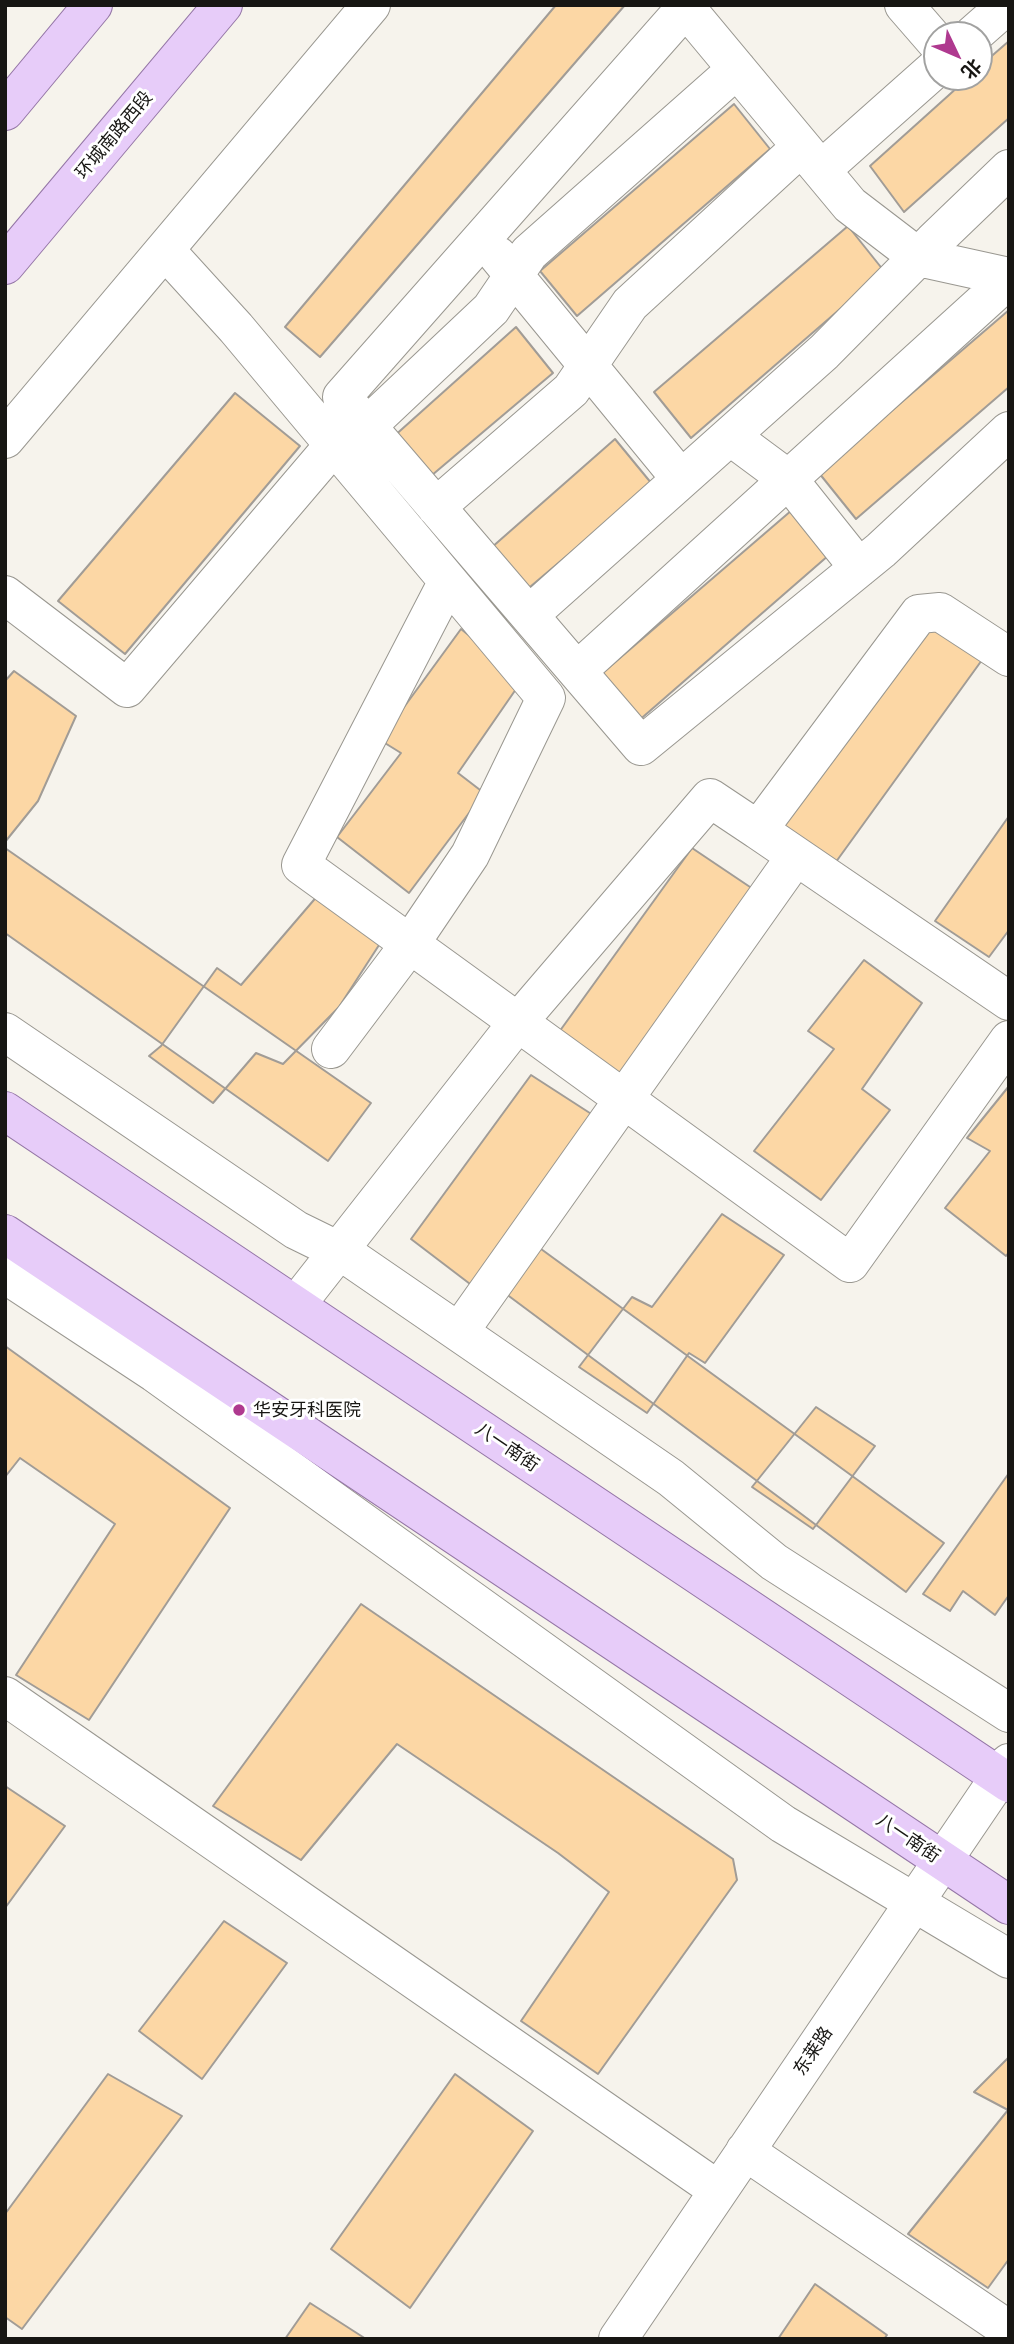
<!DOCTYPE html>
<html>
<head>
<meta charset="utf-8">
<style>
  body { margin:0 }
  #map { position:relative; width:1014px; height:2344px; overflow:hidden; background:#f6f3ec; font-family:Lato,"Noto Sans SC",sans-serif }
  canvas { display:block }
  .frame { position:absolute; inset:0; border:7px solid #171613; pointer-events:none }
  .north { position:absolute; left:923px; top:21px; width:70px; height:70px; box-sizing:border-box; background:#fff; border:2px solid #a2a2a1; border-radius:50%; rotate:134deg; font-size:19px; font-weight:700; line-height:28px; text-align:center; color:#171613 }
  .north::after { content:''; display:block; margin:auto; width:24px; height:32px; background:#af398f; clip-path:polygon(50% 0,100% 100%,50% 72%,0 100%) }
</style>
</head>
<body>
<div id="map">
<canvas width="1014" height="2344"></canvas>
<div class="frame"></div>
<div class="north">北</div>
</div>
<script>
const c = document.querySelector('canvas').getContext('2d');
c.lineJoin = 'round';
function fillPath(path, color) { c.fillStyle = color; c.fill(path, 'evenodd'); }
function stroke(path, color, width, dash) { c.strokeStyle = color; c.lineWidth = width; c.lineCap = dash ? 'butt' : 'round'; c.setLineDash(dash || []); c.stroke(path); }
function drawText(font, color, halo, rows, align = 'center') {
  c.font = font + ' Lato,"Noto Sans SC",sans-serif'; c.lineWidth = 6; c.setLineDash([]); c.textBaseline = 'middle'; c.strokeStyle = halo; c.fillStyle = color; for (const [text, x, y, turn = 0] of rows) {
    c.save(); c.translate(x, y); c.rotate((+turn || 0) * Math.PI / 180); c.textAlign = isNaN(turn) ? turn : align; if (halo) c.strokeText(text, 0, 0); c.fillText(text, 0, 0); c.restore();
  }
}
const building = new Path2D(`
  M556 5H625L320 357 285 327Z
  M1009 41V118L904 212 870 166 969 77H979V67Z
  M734 104 770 149 577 316 540 271Z
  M848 226 884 271 691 438 654 392Z
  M1009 310V387L856 519 819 473Z
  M516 327 553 373 425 481 392 438Z
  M235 393 300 446 125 654 58 601Z
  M615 439 652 484 524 592 491 548Z
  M792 510 829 555 636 723 599 676Z
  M925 623 982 660 833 866 780 830Z
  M461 629 523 679 458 773 484 793 409 893 337 837 401 753 380 740Z
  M14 671 76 716 38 801 5 842V681Z
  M1009 816V930L989 957 935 921Z
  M5 848 371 1103 328 1161 5 933Z
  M692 848 753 889 614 1081 554 1039Z
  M319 894 381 942 339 1007 283 1064 256 1053 213 1103 149 1056 161 1046 217 968 241 985Z
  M864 960 922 1003 862 1089 890 1110 821 1200 754 1151 834 1049 808 1031Z
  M531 1075 596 1117 474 1287 411 1239Z
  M1009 1086V1252L1006 1256 945 1208 990 1151 967 1138Z
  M722 1214 784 1255 705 1363 689 1353 647 1413 579 1367 632 1297 652 1307Z
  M515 1230 944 1543 906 1592 482 1276Z
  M5 1346 230 1508 89 1720 16 1675 115 1524 20 1458 5 1477Z
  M816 1407 875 1446 813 1529 752 1487Z
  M1009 1473V1595L995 1615 963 1591 950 1611 923 1594Z
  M361 1604 733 1859 737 1880 598 2074 521 2021 609 1892 558 1853 397 1744 301 1860 213 1806Z
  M5 1786 65 1826 5 1908Z
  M224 1921 287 1963 202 2079 139 2031Z
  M1009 2057V2259L988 2288 908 2234 1008 2110 974 2092Z
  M108 2074 182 2116 22 2329 5 2317V2214Z
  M455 2074 533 2131 410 2308 331 2249Z
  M815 2284 887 2335 884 2339H778Z
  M310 2303 366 2339H285Z`);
fillPath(building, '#fcd7a5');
stroke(building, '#a19c96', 2);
const minor = new Path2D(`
  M688 5 342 397 641 746 881 550 1009 431
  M904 5 937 43
  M686 8 850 205 918 257 1009 277
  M973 35 1007 5
  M821 170 937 67
  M165 250 236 328 546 698 470 855 410 944 331 1049
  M498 256 681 479
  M367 426 491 309 529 253 737 69
  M730 436 788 479 859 568
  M5 439 371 5
  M436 507 571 390 630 304 801 147
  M448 581 301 865 850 1263 1009 1040
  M5 595 127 688 334 445
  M529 615 824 352 933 242 1009 169
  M1009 657 940 612 919 614 758 830 1009 1001
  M577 671 1009 279
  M5 1032 296 1230 345 1254 671 1478 774 1562 1009 1713
  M5 1274 155 1373 783 1824 1009 1959
  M296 1305 518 1022 710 798 758 830
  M459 1332 796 856
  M5 1696 718 2190
  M745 2151 1009 2330
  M618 2339 1009 1763`);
const major = new Path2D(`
  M5 111 93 5
  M5 265 223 5
  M5 1111 1009 1783
  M5 1234 1009 1905`);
stroke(minor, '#999790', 40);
stroke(major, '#9476a6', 40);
stroke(minor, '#fff', 38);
stroke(major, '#e7ccf9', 38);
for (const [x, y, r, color] of [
  [239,1410,7,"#af398f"]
]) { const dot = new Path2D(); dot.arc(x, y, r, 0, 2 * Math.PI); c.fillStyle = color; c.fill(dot); stroke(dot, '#fff', 2.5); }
drawText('18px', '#171613', '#fff', [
  ["环城南路西段",114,135,-50],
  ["八一南街",507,1447,34],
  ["八一南街",908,1838,34],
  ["东莱路",813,2051,-56]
]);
drawText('18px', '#171613', '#fff', [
  ["华安牙科医院",253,1410]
], 'left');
</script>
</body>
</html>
